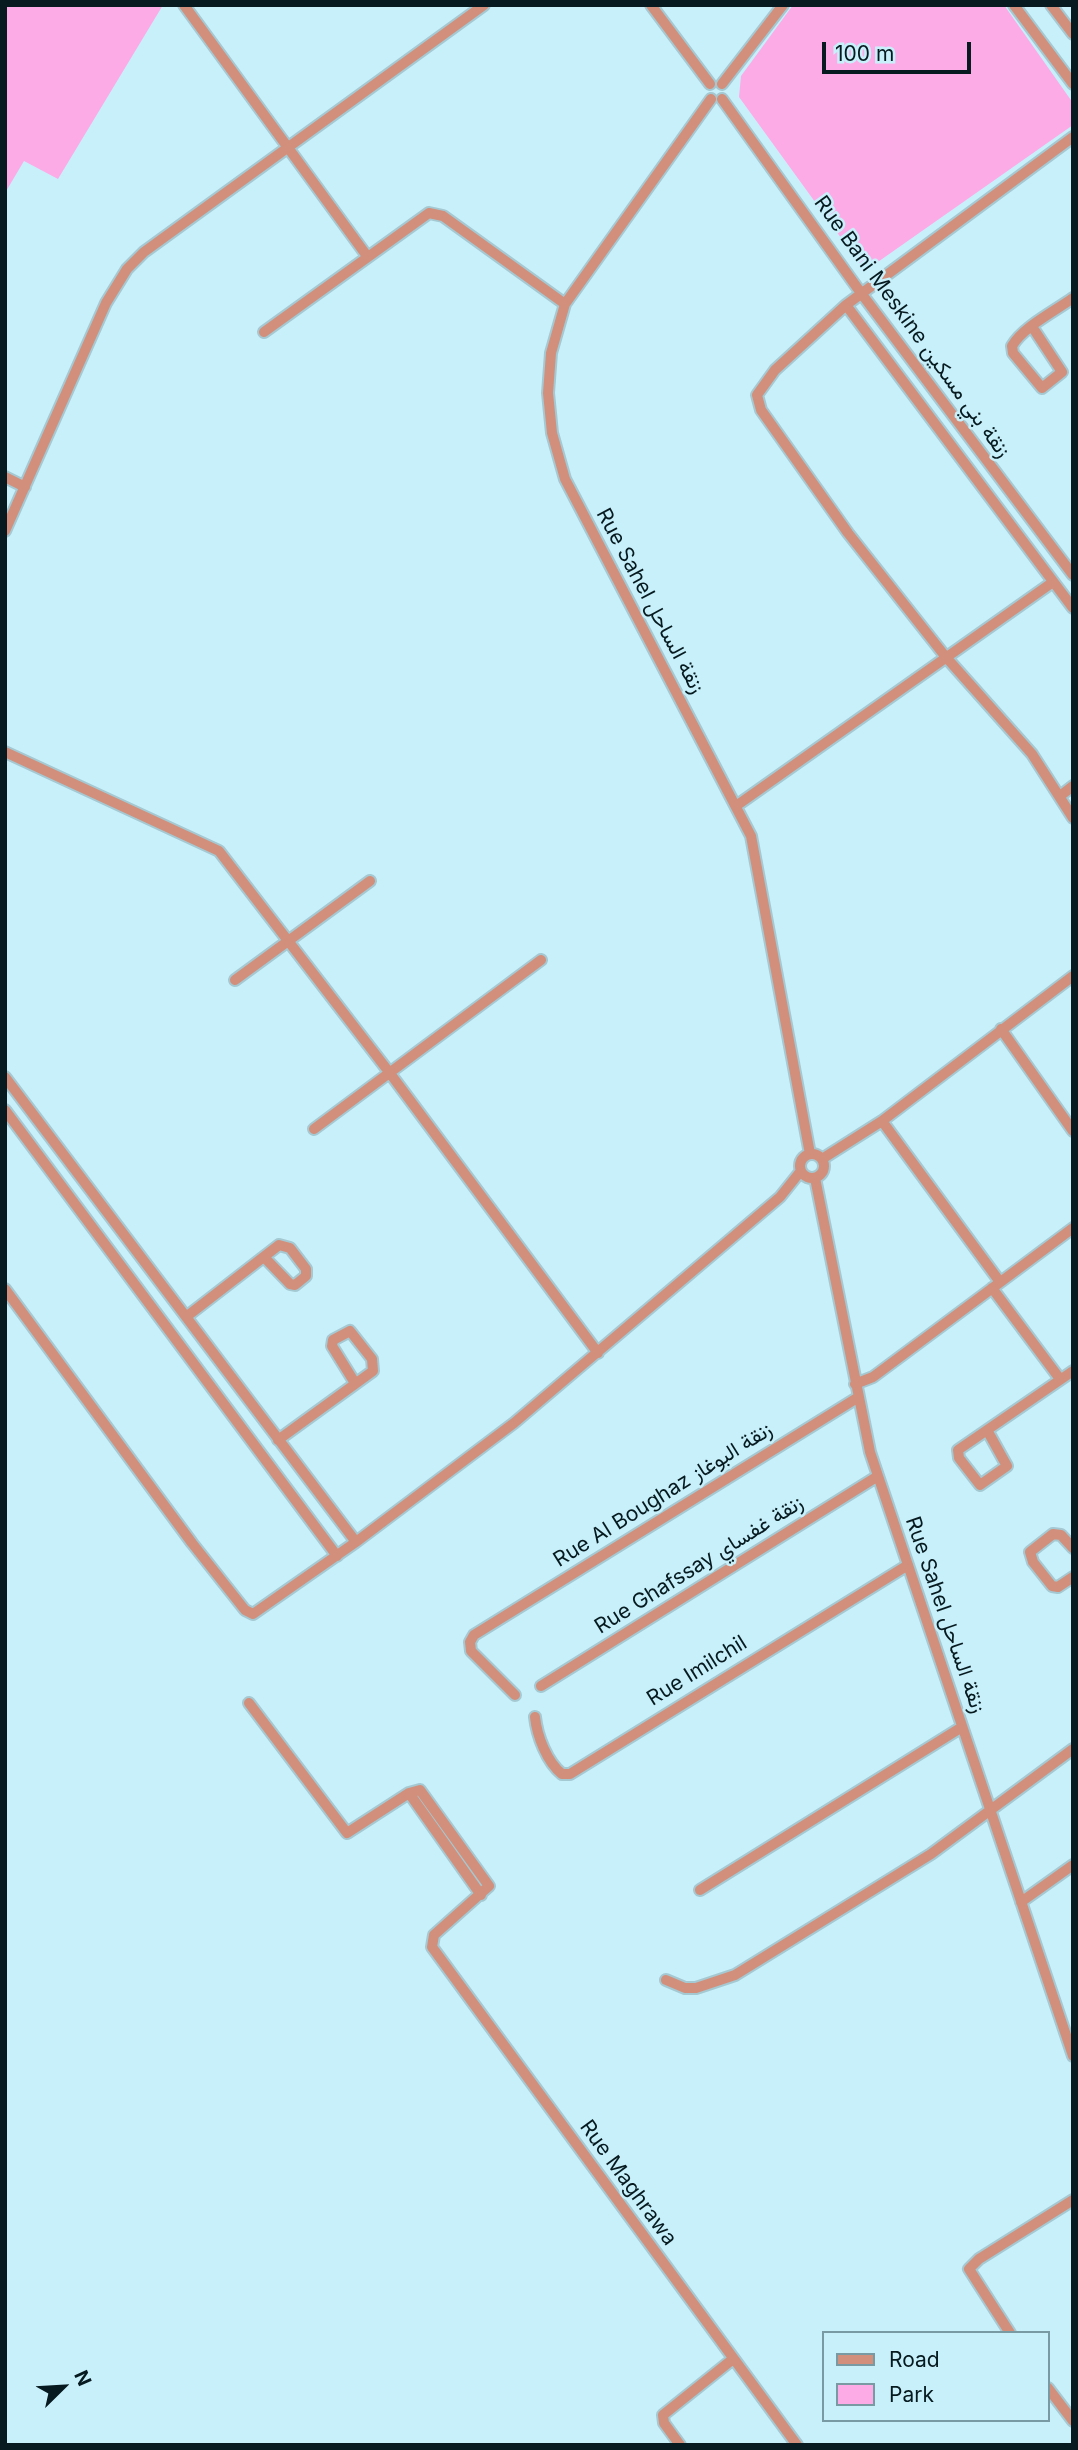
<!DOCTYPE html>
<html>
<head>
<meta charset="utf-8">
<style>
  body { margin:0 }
  #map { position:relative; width:1078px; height:2450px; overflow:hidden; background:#c8f0fb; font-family:Inter,sans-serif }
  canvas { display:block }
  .frame { position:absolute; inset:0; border:7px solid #061a1f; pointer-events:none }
  .legend { position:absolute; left:822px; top:2331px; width:228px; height:91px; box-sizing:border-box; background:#c8f0fb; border:2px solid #7a9aa3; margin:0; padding:9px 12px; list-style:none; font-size:21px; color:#061a1f }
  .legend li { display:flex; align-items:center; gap:14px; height:35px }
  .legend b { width:35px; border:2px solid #7a9aa3 }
  .north { position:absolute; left:28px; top:2352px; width:70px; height:70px; -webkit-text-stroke:5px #c8f0fb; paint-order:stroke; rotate:66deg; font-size:19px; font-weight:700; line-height:28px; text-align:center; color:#061a1f }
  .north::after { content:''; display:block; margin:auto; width:24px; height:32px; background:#061a1f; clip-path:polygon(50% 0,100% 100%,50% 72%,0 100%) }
  .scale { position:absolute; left:822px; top:42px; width:149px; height:32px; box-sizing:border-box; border:4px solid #061a1f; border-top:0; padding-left:9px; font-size:21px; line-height:24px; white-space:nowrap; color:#061a1f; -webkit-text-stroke:5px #c8f0fb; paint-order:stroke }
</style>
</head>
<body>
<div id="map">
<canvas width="1078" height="2450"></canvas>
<div class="frame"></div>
<ul class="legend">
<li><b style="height:9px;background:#d28f7b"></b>Road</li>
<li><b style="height:19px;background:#fdabe6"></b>Park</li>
</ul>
<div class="north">N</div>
<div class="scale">100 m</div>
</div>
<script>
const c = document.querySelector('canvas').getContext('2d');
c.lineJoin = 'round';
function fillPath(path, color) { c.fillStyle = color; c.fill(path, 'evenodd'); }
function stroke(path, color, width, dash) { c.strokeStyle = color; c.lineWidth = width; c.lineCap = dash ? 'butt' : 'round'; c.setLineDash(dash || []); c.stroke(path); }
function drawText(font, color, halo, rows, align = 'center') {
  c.font = font + ' Inter,Vazirmatn,sans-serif'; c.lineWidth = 5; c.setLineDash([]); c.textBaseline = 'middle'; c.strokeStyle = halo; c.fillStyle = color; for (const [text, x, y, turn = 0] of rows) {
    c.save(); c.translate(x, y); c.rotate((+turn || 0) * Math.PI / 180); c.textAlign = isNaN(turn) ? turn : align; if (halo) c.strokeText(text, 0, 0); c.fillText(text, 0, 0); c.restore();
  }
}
fillPath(new Path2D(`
  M5 5H163L58 179 24 161 5 193Z
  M793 5H1004L1073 103V125L865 271 739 97 741 76Z`), '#fdabe6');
const minor = new Path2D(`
  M184 5 367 256
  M651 5 710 84
  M1014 5 1073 84
  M1051 5 1073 34
  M722 84 783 5
  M711 99 565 304 551 353 548 393 552 433 565 479 751 836 810 1154
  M722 99 861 293 1073 575
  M1073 137 846 305 775 370 757 395 761 410 848 533 945 656 1032 754 1073 818
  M846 305 1073 608
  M1033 328 1062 372 1042 388 1013 353 1012 346C1023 327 1055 311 1073 298
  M264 332 429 213 443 216 565 304
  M5 477 25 487
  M5 531 106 303 127 269 144 252 484 5
  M5 752 219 851 389 1072 598 1353
  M1060 796 1073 786
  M736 806 1053 582
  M235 980 370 881
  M1001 1029 1073 1131
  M5 1077 356 1542
  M5 1110 337 1556
  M882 1121 1000 1282
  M314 1129 541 960
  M800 1166a12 12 0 1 1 24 0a12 12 0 1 1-24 0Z
  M822 1159 882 1121 1073 976
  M815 1178 870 1452 1073 2056
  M992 1288 1060 1379
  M5 1289 192 1543 245 1610 253 1614 356 1542 514 1423 780 1197 800 1172
  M186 1317 279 1245 290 1248 306 1269V1276L295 1285 290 1284 264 1257
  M855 1384 873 1377 1073 1228
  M987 1430 1007 1466 980 1485 959 1458 958 1450 1073 1371
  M278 1440 373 1371 372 1359 350 1331 333 1340 332 1346 355 1383
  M1073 1548 1061 1535 1053 1534 1030 1552 1033 1562 1052 1586 1058 1587 1073 1577
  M541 1686 878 1476
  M515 1695 471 1651 470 1642 474 1635 857 1398
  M249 1703 347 1833 409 1793 420 1790 489 1886 434 1935 432 1947 797 2445
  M535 1717C537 1736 547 1762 562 1774H570L908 1565
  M409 1793 481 1895
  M700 1890 962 1727
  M1021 1902 1073 1865
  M666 1980 685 1988H696L735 1975 931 1854 1073 1749
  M1010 2333 969 2269 979 2259 1073 2200
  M1048 2388 1073 2421
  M680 2445 664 2423 663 2415 733 2359`);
stroke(minor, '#a5c9d3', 14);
stroke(minor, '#d28f7b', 10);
drawText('21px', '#061a1f', '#c8f0fb', [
  ["Rue Bani Meskine زنقة بني مسكين",912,327,54],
  ["Rue Sahel زنقة الساحل",650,601,62],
  ["Rue Al Boughaz زنقة البوغاز",663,1495,-32],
  ["Rue Ghafssay زنقة غفساي",699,1565,-32],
  ["Rue Sahel زنقة الساحل",945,1615,71],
  ["Rue Imilchil",697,1671,-32],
  ["Rue Maghrawa",628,2183,54]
]);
</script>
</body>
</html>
